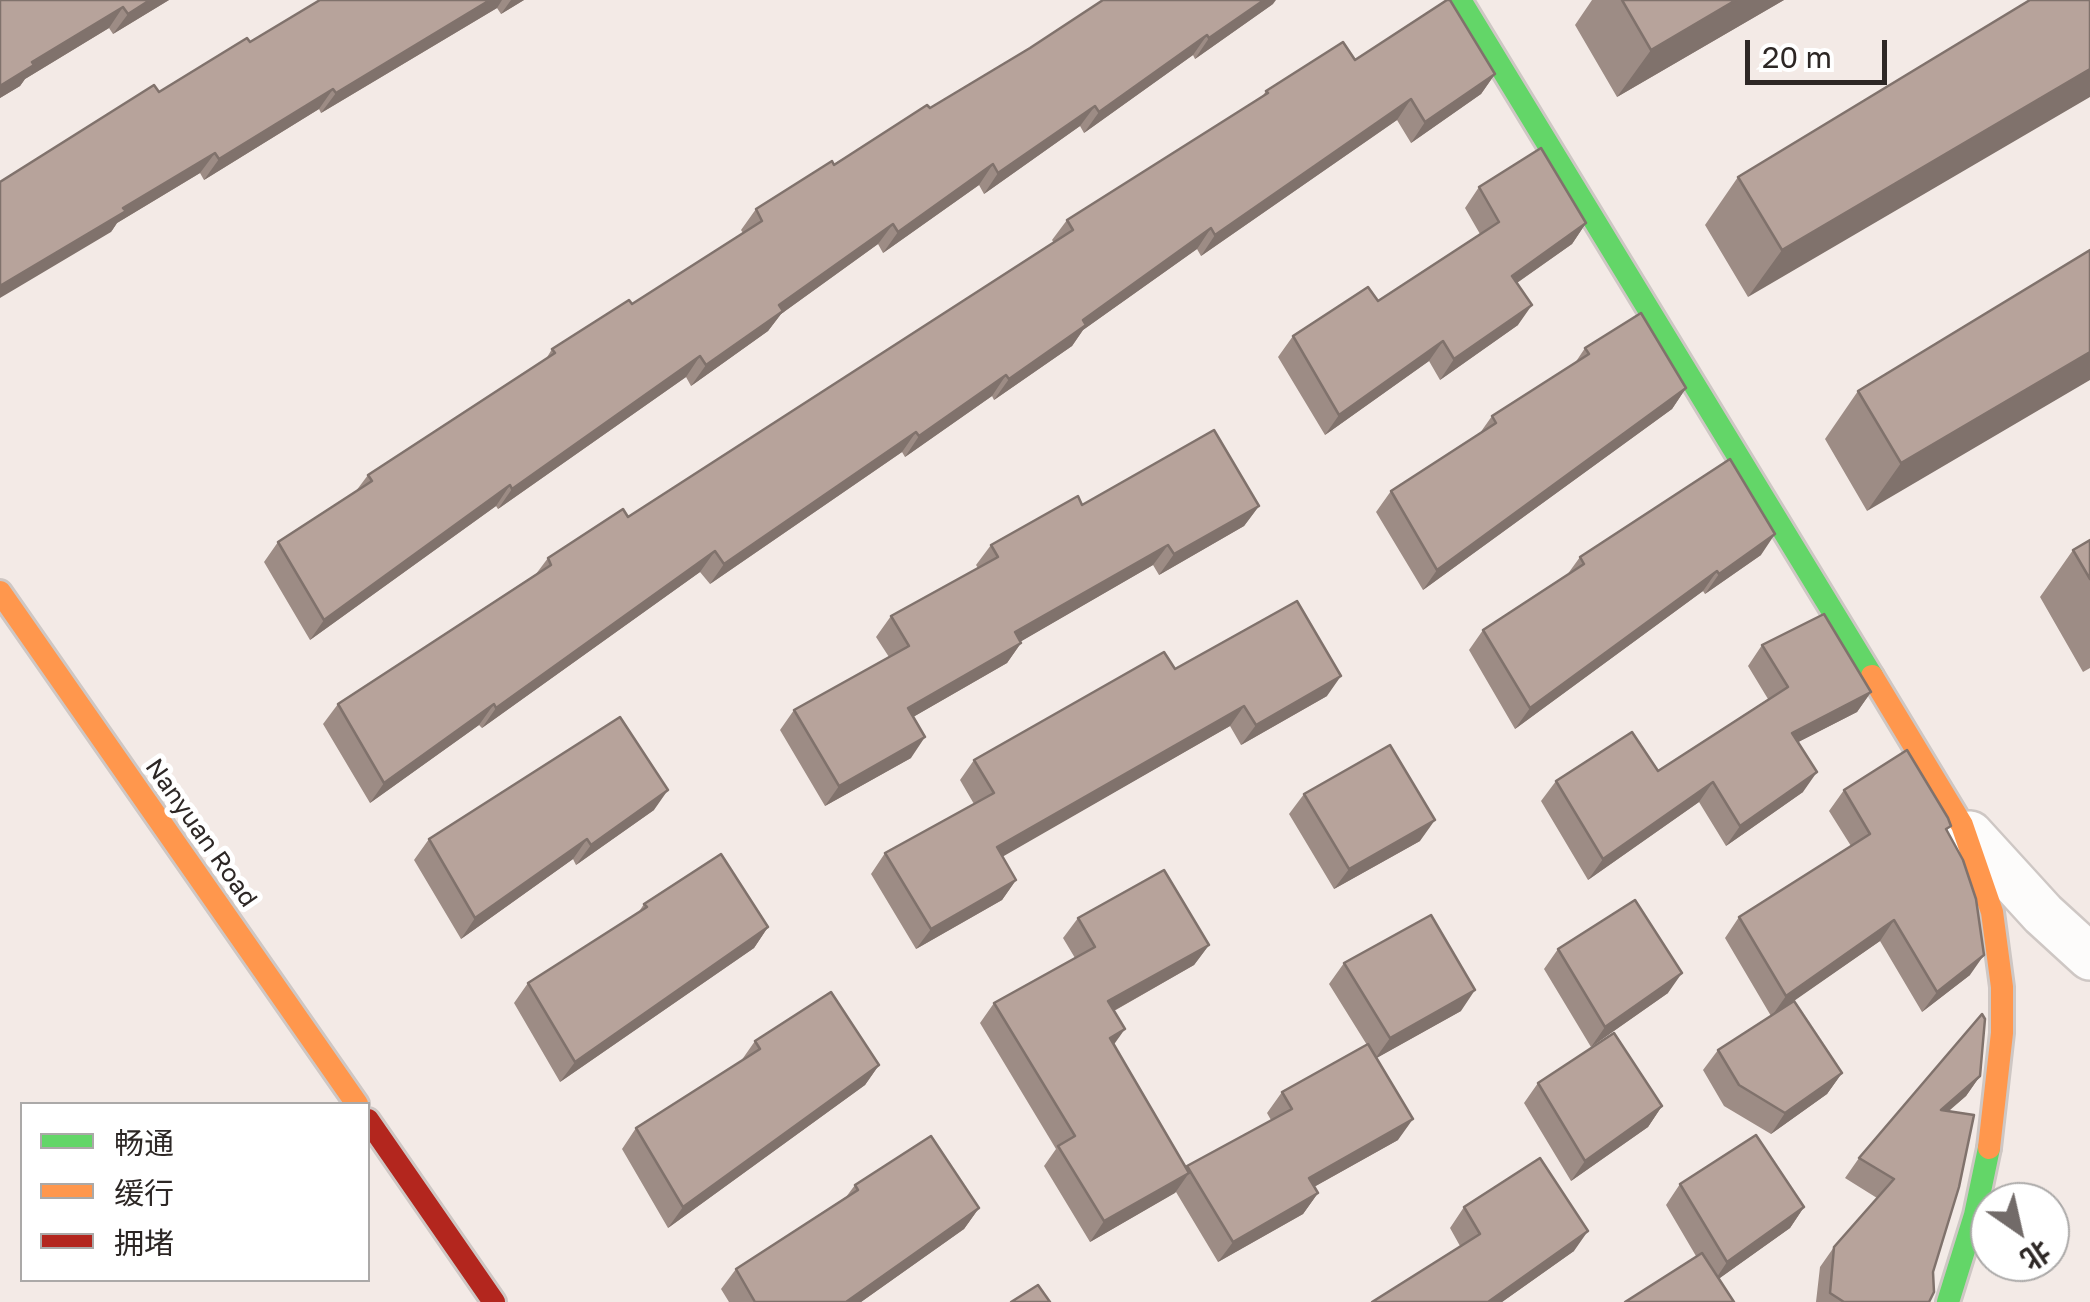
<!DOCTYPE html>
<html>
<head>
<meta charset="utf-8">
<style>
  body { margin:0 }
  #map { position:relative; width:2090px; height:1302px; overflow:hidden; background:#f3eae6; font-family:"Golos Text","Noto Sans SC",sans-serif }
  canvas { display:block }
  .legend { position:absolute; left:20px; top:1102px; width:350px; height:180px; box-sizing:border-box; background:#fff; border:2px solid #aba9a8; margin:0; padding:12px 18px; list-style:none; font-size:30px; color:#2d2725 }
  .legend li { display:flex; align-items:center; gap:20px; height:50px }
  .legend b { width:50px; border:2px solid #aba9a8 }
  .north { position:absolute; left:1970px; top:1182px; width:100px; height:100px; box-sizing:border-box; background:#fff; border:2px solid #aba9a8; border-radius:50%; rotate:146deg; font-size:28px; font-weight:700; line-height:40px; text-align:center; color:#2d2725 }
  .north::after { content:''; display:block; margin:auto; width:35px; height:45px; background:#726b69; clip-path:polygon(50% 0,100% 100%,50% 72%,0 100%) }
  .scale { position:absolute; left:1745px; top:40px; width:142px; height:45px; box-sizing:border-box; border:5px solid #2d2725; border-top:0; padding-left:12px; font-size:30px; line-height:35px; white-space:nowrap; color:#2d2725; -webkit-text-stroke:8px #fff; paint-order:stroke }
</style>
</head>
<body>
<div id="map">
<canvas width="2090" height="1302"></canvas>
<ul class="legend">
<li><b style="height:12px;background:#63d668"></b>畅通</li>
<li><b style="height:12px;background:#ff974d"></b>缓行</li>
<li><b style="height:12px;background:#b3261e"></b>拥堵</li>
</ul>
<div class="north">北</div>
<div class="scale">20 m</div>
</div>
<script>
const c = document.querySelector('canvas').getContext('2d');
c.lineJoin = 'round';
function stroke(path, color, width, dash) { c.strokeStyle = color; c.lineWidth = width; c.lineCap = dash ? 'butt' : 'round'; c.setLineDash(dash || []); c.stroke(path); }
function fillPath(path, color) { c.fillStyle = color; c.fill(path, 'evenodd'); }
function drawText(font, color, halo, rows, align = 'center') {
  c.font = font + ' "Golos Text",sans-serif'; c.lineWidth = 10; c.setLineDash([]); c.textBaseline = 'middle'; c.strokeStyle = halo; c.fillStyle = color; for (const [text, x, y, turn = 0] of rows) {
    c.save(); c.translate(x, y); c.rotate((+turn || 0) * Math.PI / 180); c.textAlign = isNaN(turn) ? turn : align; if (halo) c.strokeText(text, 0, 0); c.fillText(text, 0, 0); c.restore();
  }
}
const street = new Path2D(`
  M1970 834 2043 914 2090 957`);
const fast = new Path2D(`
  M1460 0 1872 676
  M1948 1302 1975 1215 1989 1148`);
const slow = new Path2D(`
  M0 592 357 1104
  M1872 676 1962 825 1992 912 2002 987V1033L1989 1148`);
const jam = new Path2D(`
  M368 1120 494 1302`);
stroke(street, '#cec7c4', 50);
stroke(fast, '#cec7c4', 28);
stroke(slow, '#cec7c4', 28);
stroke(jam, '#cec7c4', 28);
stroke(street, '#fdfcfb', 45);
stroke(fast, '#63d668', 22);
stroke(slow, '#ff974d', 22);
stroke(jam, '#b3261e', 22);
fillPath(new Path2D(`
  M0 0H169L113 34 109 28 25 79 20 86 0 98Z
  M320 0H524L501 14 497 8 321 113 319 109 204 180 200 173 117 223 111 232 159 92 250 42Z
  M1592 0H1784L1617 97 1575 25Z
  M2030 0 1748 297 1705 225 1738 177Z
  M1273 4 1195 59 1193 55 1084 133 1080 126 984 194 979 185 883 253 878 244 781 314 768 331 691 386 686 377 498 509 496 506 310 640 264 562 278 542 356 491 368 475 546 359 552 349 632 304 743 233 741 230 756 209 930 108Z
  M1355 60 1495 74 1481 94 1411 143 1397 120 1201 256 1197 249 1083 330 1072 346 994 400 992 396 905 457 902 452 710 584 700 572 482 728 479 725 370 803 323 724 338 704 536 574 548 558 628 517 1054 243 1052 240 1067 220 1262 97 1266 91Z
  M1479 187 1586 223 1572 244 1517 283 1518 325 1440 380 1429 361 1325 435 1278 357 1293 336 1378 301 1480 234 1465 208Z
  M2090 250 1867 511 1825 439 1858 391Z
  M1585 348 1686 388 1672 409 1423 590 1376 512 1391 491 1480 433 1492 416 1575 363Z
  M1082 505 1259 506 1244 526 1159 575 1153 565 1021 641V643L1007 663 913 717 911 758 825 806 780 730 794 710 889 657 876 637 891 616 978 568 976 565 991 545Z
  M2090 540V668L2083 672 2040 597 2073 550Z
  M1761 555 1705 594 1703 591 1515 729 1469 650 1483 630 1567 575 1580 557Z
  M1762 645 1871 692 1857 712 1798 742 1803 792 1726 846 1699 802 1588 880 1541 801 1556 781 1658 771 1768 699 1748 666Z
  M1175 669 1327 696 1241 745 1230 726 1002 856 1016 880 1002 900 916 949 871 874 885 853 974 804 960 780 974 760Z
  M1844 790 1947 831 1970 975 1922 1012 1880 941 1790 1003 1842 1073 1827 1094 1771 1134 1724 1106 1703 1070 1718 1050 1771 1016 1725 938 1739 917 1851 846 1829 811Z
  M1304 794 1420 841 1334 889 1289 814Z
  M654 810 576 865 573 859 461 939 414 860 429 839Z
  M644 904 768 927 754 948 560 1082 514 1003 528 983 638 913Z
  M1078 918 1209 945 1194 965 1114 1011V1045L1186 1167 1271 1120 1267 1113 1282 1092 1367 1045 1329 984 1344 963 1461 1011 1376 1058 1398 1140 1314 1187 1318 1193 1303 1214 1218 1262 1176 1192 1090 1242 1044 1166 1056 1149 980 1023 994 1003 1075 958 1063 938Z
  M1558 949 1668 993 1591 1047 1544 969Z
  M755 1041 879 1065 865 1085 668 1228 622 1149 636 1128 741 1061Z
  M1980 1076 1966 1096 1949 1111 1929 1302H1816L1820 1267 1834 1247 1877 1198 1845 1178 1859 1158Z
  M1538 1083 1662 1106 1648 1127 1571 1181 1524 1103Z
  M1680 1184 1804 1207 1790 1228 1718 1279 1696 1256 1666 1205Z
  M855 1185 979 1208 964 1229 861 1302H729L721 1289 736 1269 846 1197Z
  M1464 1207 1574 1251 1502 1302H1372L1460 1246 1450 1228Z`), '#9d8c85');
fillPath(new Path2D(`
  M150 0H169L113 34 128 14Z
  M490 0H502L497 8 321 113 336 93Z
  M511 0H524L501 14Z
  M1264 0H1276L1273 4 1195 59 1209 38Z
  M1736 0H1784L1617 97 1651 50Z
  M123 7 109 28 25 79 20 86 0 98V86L32 62Z
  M1207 35 1193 55 1084 133 1099 112Z
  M2090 69V97L1748 297 1782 250Z
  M1495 74 1481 94 1411 143 1425 122Z
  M333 89 319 109 204 180 219 159Z
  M1411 99 1397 120 1201 256 1215 235Z
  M1095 106 1080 126 984 194 998 173Z
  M215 153 200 173 117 223 111 232 0 298V286L123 208Z
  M993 164 979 185 883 253 898 232Z
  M1586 223 1572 244 1498 296 1512 276Z
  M893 224 878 244 781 314 768 331 691 386 706 365 779 305Z
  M1211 228 1197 249 1083 330 1072 346 994 400 1009 379 1083 320Z
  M1532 305 1518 325 1440 380 1454 359Z
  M1443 341 1429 361 1325 435 1339 415Z
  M2090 352V380L1867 511 1901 463Z
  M700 356 686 377 498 509 512 489Z
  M1006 375 992 396 905 457 919 436Z
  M1686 388 1672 409 1423 590 1437 570Z
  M916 432 902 452 710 584 724 564Z
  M510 485 496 506 310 640 324 620Z
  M1259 506 1244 526 1159 575 1174 554Z
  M1775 534 1761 555 1705 594 1719 574Z
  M1168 545 1153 565 1001 653 1015 632Z
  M715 551 700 572 482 728 496 708Z
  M1717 571 1703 591 1515 729 1530 708Z
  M1021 643 1007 663 894 728 908 708Z
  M1341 676 1327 696 1241 745 1256 725Z
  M1871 692 1857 712 1777 753 1792 733Z
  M494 704 479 725 370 803 384 783Z
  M1244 706 1230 726 983 868 997 847Z
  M925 737 911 758 825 806 839 786Z
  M1817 772 1803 792 1726 846 1740 826Z
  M1713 782 1699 802 1588 880 1603 859Z
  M668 790 654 810 576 865 591 845Z
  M1435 820 1420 841 1334 889 1349 869Z
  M587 839 573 859 461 939 475 918Z
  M1016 880 1002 900 916 949 931 929Z
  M1894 920 1880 941 1771 1017 1786 996Z
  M768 927 754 948 560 1082 575 1062Z
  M1209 945 1194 965 1094 1022 1108 1001Z
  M1984 955 1970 975 1922 1012 1937 992Z
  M1682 973 1668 993 1591 1047 1605 1027Z
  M1475 990 1461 1011 1375 1059 1390 1038Z
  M1125 1029 1110 1050V1038Z
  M879 1065 865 1085 668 1228 683 1207Z
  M1842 1073 1827 1094 1771 1134 1785 1113Z
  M1980 1076 1966 1096 1926 1130 1941 1110Z
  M1662 1106 1648 1127 1571 1181 1585 1161Z
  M1413 1119 1398 1140 1294 1198 1309 1178Z
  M1189 1173 1175 1193 1090 1242 1104 1221Z
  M1318 1193 1303 1214 1218 1262 1233 1242Z
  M1804 1207 1790 1228 1713 1283 1727 1262Z
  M979 1208 964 1229 861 1302H846Z
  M1588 1231 1574 1251 1502 1302H1488Z`), '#80726c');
const building = new Path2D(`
  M0 0H150L128 14 123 7 32 62 34 65 0 86Z
  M320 0H490L336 93 333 89 219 159 215 153 123 208 126 211 0 286V182L154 85 159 92 247 38 250 42Z
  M1103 0H1264L1209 38 1207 35 1099 112 1095 106 998 173 993 164 898 232 893 224 779 305 783 311 706 365 700 356 512 489 510 485 324 620 278 542 372 481 368 475 555 353 552 349 629 300 632 304 762 221 756 209 832 161 834 165 927 105 930 108 1030 48Z
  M1447 0H1450L1495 74 1425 122 1411 99 1215 235 1211 228 1083 320 1086 325 1009 379 1006 375 919 436 916 432 724 564 715 551 496 708 494 704 384 783 338 704 551 565 548 558 623 509 628 517 1073 230 1067 220 1268 93 1266 91 1343 42 1355 60Z
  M1622 0H1736L1651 50Z
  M2030 0H2090V69L1782 250 1738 177Z
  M1541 148 1586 223 1512 276 1532 305 1454 359 1443 341 1339 415 1293 336 1368 287 1378 301 1499 222 1479 187Z
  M2090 250V352L1901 463 1858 391Z
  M1641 313 1686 388 1437 570 1391 491 1496 423 1492 416 1589 354 1585 348Z
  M1214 430 1259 506 1174 554 1168 545 1015 632 1021 643 908 708 925 737 839 786 794 710 909 646 891 616 998 557 991 545 1078 496 1082 505Z
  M1730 459 1775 534 1719 574 1717 571 1530 708 1483 630 1584 564 1580 557Z
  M2090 540V579L2073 550Z
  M1297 601 1341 676 1256 725 1244 706 997 847 1016 880 931 929 885 853 994 793 974 760 1164 652 1175 669Z
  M1824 614 1871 692 1792 733 1817 772 1740 826 1713 782 1603 859 1556 781 1632 732 1658 771 1788 687 1762 645Z
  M620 717 668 790 591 845 587 839 475 918 429 839Z
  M1390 745 1435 820 1349 869 1304 794Z
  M1907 750 1948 818 1951 826 1946 829 1963 860 1976 899 1984 955 1937 992 1894 920 1786 996 1739 917 1870 834 1844 790Z
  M721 854 768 927 575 1062 528 983 647 907 644 904Z
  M1164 870 1209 945 1108 1001 1125 1029 1110 1038 1189 1173 1104 1221 1058 1146 1075 1136 994 1003 1095 947 1078 918Z
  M1635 900 1682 973 1605 1027 1558 949Z
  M1431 915 1475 990 1390 1038 1344 963Z
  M831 992 879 1065 683 1207 636 1128 760 1049 755 1041Z
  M1794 1001 1842 1073 1785 1113 1739 1085 1718 1050Z
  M1982 1014 1985 1019 1980 1076 1941 1110 1974 1115 1959 1187 1933 1272 1934 1292 1929 1302H1844L1830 1293 1834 1247 1894 1179 1859 1158Z
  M1614 1033 1662 1106 1585 1161 1538 1083Z
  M1368 1044 1413 1119 1309 1178 1318 1193 1233 1242 1187 1166 1292 1109 1282 1092Z
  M1756 1135 1804 1207 1727 1262 1680 1184Z
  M931 1136 979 1208 846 1302H755L736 1269 858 1190 855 1185Z
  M1540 1158 1588 1231 1488 1302H1372L1480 1234 1464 1207Z
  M1702 1253 1734 1302H1625Z
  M1038 1285 1050 1302H1011Z`);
fillPath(building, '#b7a39b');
stroke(building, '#80726c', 2.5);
drawText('25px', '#2d2725', '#fff', [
  ["Nanyuan Road",201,833,55]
]);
</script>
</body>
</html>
